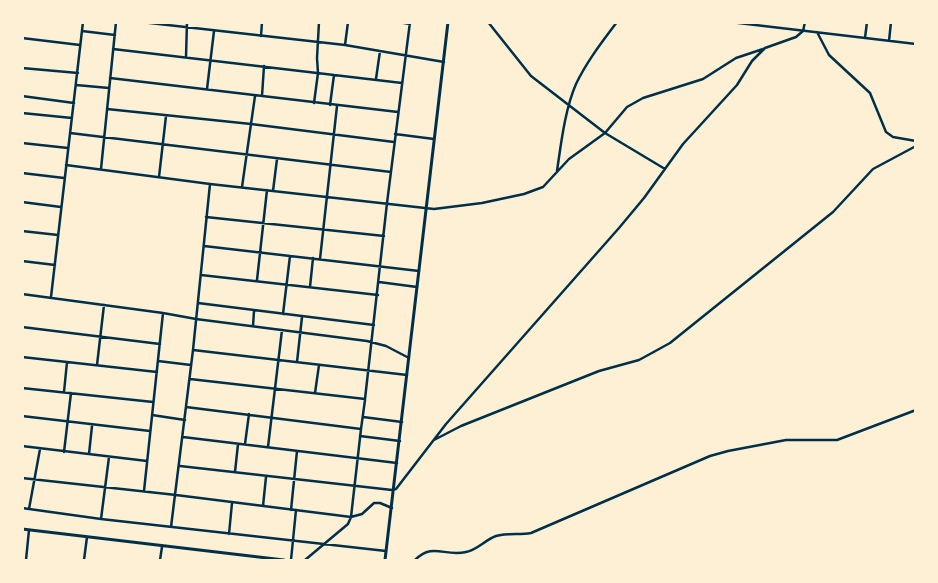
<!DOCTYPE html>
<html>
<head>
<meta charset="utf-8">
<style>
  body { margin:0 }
  #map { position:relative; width:938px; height:583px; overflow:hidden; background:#fdf0d5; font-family:"Noto Sans",sans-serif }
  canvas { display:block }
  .frame { position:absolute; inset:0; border:24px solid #fdf0d5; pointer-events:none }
</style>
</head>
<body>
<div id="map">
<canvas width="938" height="583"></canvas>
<div class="frame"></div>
</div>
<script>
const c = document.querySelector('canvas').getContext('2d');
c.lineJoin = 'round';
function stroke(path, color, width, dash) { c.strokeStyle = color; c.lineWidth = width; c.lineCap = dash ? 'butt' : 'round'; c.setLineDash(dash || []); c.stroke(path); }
stroke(new Path2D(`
  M141 22 345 45 444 62
  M398 22 410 24
  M488 22 531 76 605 133 665 169
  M730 22 916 44
  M82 31 115 35
  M817 32 829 55 870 93 886 132 893 137 916 141
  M261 36 262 22
  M22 38 80 45
  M865 38 867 22
  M889 41 891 22
  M345 45 348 22
  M113 49 402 83
  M186 57 187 22
  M22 68 78 73
  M110 78 398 112
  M376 79 380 51
  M76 85 109 88
  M207 89 214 31
  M22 96 74 103
  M262 96 264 66
  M314 103 318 73 317 58 319 22
  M330 105 334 75
  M107 109 251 124 394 142
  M22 113 72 118
  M70 133 391 172
  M395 134 434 139
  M22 143 68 148
  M66 165 210 184 434 209 482 203 524 194 543 187 569 159 605 133 627 107 643 98 703 79 736 58 763 49
  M101 169 116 22
  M557 171C561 144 565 109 576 84 587 61 602 42 617 22
  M22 173 64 178
  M159 177 166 116
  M242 187 255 96
  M273 191 277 159
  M22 202 61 207
  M206 217 384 236
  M22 231 58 235
  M204 246 419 271
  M320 259 337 106
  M22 261 55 265
  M201 275 378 295
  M257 280 267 190
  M379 282 417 287
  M310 287 313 258
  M22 294 163 313 196 319 367 341 386 346 409 358
  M51 297 83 22
  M198 303 374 325
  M283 314 290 256
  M253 326 254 311
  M22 327 160 344
  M193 350 407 375
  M22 357 157 372
  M158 361 191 365
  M297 362 302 317
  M97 365 104 305
  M190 379 365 399 387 203 410 22
  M22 388 153 402
  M64 392 67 362
  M315 393 319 365
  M186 407 361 429 365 400
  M152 415 185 420
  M22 416 150 431
  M363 417 402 422
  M360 436 400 441
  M183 437 397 463
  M434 440 461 426 599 371 639 360 670 343 833 212 873 169 916 146
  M245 444 249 414
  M22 446 147 461
  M268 447 282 330
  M64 452 71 393
  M89 454 92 426
  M180 466 392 490 396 489 446 424 619 228 644 198 683 144 737 85 752 61 765 48 796 37 803 31 805 22
  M235 472 238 444
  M22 478 176 495 351 517 361 429
  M144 491 163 313
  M263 506 266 477
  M22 508 101 519 386 551
  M29 509 40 449
  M291 510 297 451
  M101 519 109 457
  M171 527 193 350 210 184
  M229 534 232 503
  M26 560 29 530
  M84 560 87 537
  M160 560 162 547
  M291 560 296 510
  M305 560 348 524 351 517 362 514 374 503H380L392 508
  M415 560C433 542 444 557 466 552 477 550 485 540 496 536 507 533 520 535 531 533L710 456 728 451 786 440H837L916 410`), '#003049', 2.5);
stroke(new Path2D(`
  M22 529 284 560
  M385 560 448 22`), '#003049', 3);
</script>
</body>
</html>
